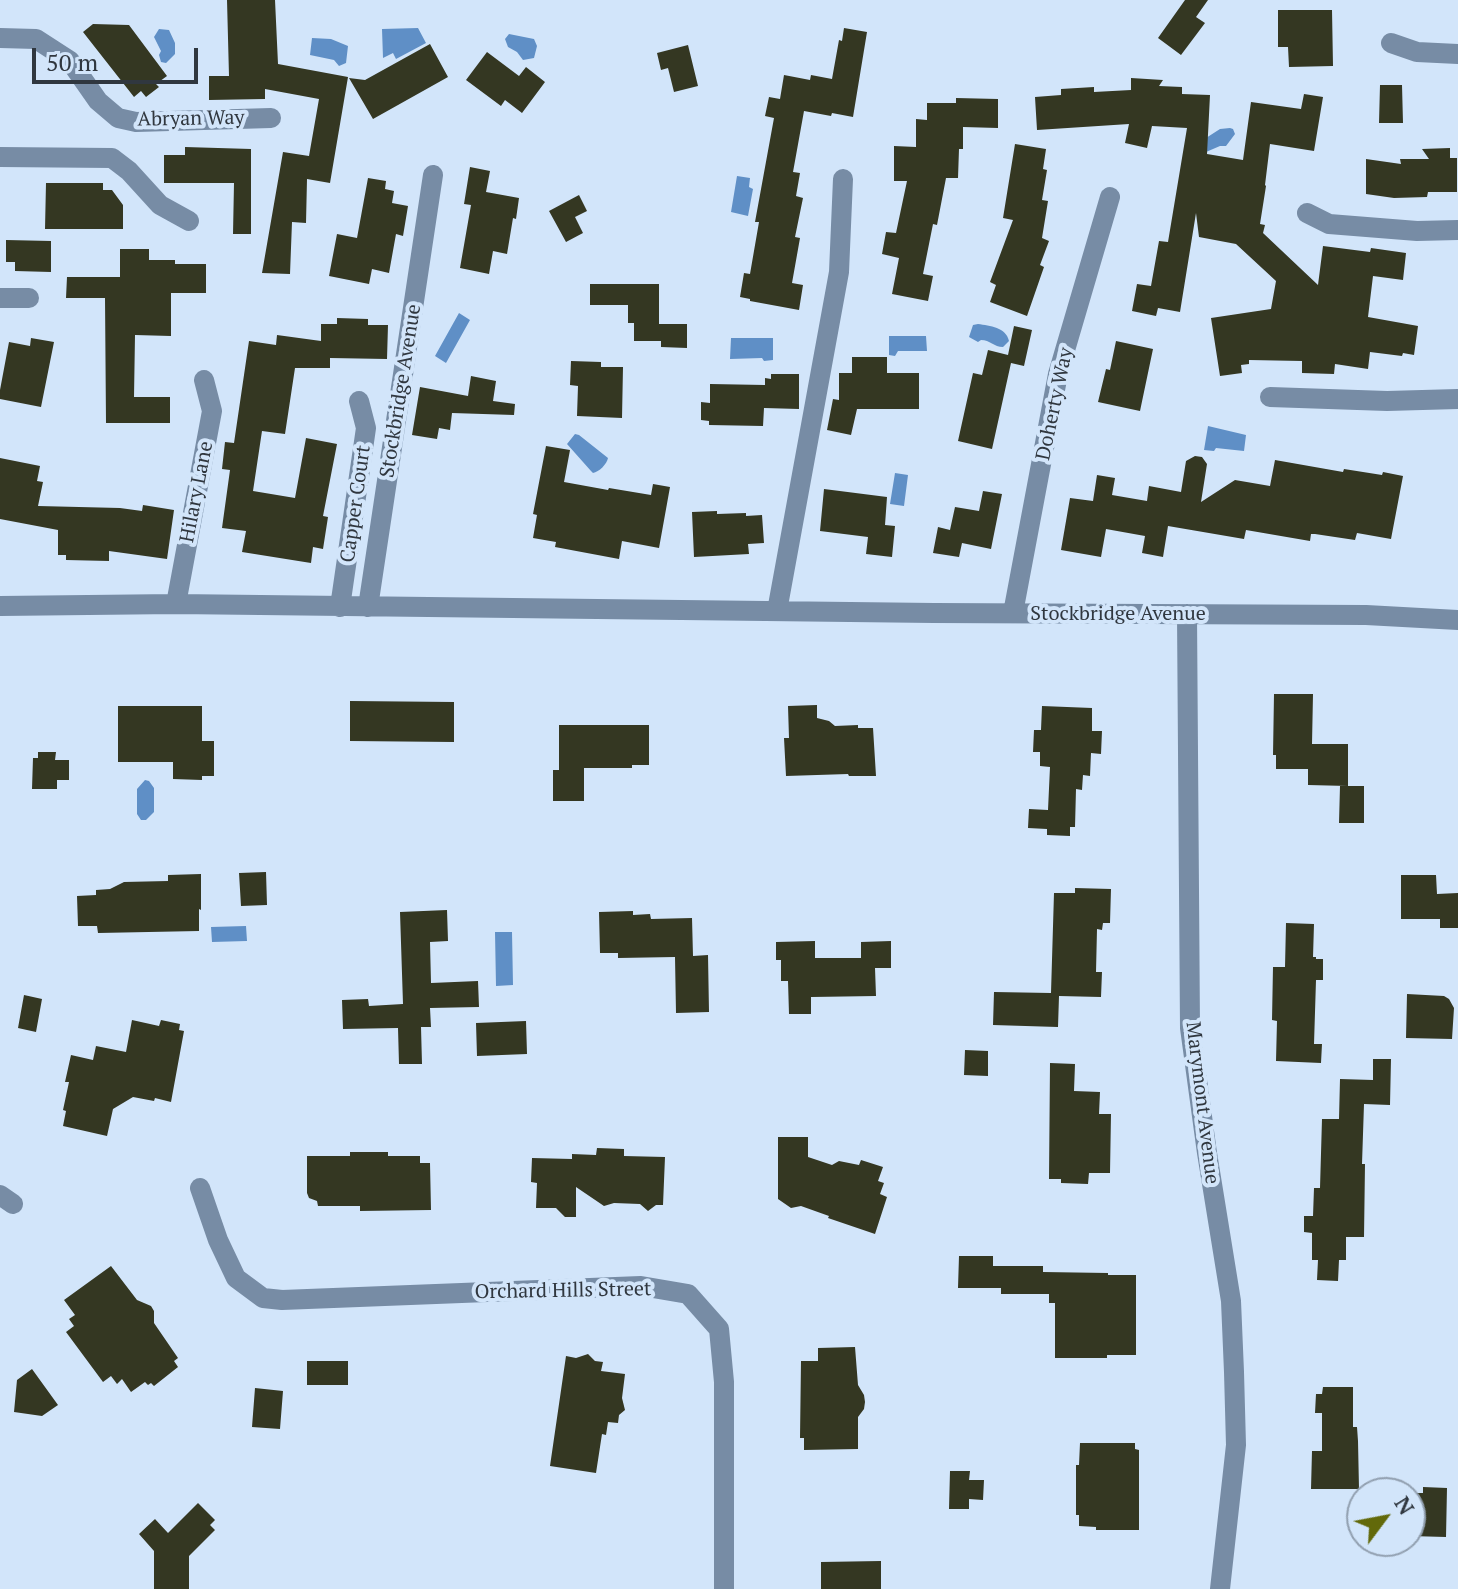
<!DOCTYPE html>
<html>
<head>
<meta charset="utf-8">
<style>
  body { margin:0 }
  #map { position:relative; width:1458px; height:1589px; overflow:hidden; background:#d2e5fa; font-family:"PT Serif",serif }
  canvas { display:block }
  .north { position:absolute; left:1346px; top:1477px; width:80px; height:80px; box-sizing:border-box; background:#d2e5fa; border:2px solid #919faf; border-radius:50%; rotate:58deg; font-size:22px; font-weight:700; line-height:32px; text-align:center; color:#30373f }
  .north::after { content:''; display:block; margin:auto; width:28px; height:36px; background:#62690a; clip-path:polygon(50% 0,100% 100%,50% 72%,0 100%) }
  .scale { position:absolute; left:32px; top:48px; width:166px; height:36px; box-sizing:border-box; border:4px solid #30373f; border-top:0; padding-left:10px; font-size:24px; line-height:28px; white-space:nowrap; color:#30373f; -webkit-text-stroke:6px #d2e5fa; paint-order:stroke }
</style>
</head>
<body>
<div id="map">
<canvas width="1458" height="1589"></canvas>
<div class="north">N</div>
<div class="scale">50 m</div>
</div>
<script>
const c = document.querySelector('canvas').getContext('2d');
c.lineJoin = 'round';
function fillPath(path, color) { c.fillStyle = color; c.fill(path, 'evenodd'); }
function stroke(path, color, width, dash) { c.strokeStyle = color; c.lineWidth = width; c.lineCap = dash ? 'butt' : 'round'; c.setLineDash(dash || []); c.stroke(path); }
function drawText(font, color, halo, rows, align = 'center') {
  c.font = font + ' "PT Serif",serif'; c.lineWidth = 8; c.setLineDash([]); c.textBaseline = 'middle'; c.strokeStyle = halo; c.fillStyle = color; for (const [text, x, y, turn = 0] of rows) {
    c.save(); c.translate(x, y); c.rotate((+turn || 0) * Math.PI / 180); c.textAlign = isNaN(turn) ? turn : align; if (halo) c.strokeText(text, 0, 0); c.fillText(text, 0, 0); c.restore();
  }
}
fillPath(new Path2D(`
  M418 28 426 43 396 59 393 53 383 58 382 29Z
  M159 29 169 30 175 43V54L166 63 161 62 159 55 161 51 154 37Z
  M509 34 534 39 537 46 534 58 523 60 517 52 508 47 505 39Z
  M312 38 331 39 348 46 346 63 339 66 334 60 310 55Z
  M1230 128 1233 129 1235 134 1226 146H1220L1206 152V138L1220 129Z
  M737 176 750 178 749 187 753 189 748 216 731 212Z
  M459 313 470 320 446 363 435 356Z
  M978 324C990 326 1006 327 1009 341L1003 347C994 347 990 340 981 340L978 342 969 337 973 325Z
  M889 336H926L927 351H898L895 356 889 355Z
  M731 338H773V360L764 361 762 358 730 359Z
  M1208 426 1246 435 1244 451 1216 448 1214 451 1204 450Z
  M575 434 579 435 608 458C607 464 599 472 593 473L591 471 567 444Z
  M895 473 908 475 904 506 890 504Z
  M145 780 149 781 154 788V812L146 820H141L137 814V789Z
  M246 926 247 941 212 942 211 927Z
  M495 932H512L513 985 496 986Z`), '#5f8fc6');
fillPath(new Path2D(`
  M227 0H275L278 64 348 77 330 183 307 179 306 223 292 222 290 274 262 273 283 152 309 156 319 99 265 89V99L209 100V76H229Z
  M1185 0H1208L1196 17 1205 23 1181 55 1158 38Z
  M1278 10H1332L1333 66 1289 67 1288 47H1278Z
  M93 24 129 25 167 76 156 84 159 87 146 97 141 91 134 97 83 32Z
  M844 28 867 32 853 117 832 113 831 116 804 111 793 172 800 173 796 196 803 198 795 237 800 238 792 283 803 285 799 310 750 301V299L740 297 744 273 750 274 759 222H755L774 118 765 116 769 97 780 99 784 75 810 80 811 75 832 79 839 40 842 41Z
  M430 44 448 77 373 119 349 78 365 80Z
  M688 45 698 86 674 92 668 68 661 70 657 53Z
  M487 52 519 76 526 67 545 82 522 113 505 100 501 106 466 80Z
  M1131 78 1163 80 1159 86 1182 87V94L1210 95 1207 154 1243 160 1251 102 1301 109 1304 94 1323 97 1314 151 1270 144 1265 185 1266 186 1260 224 1265 225 1263 233 1318 285 1323 246 1370 252 1371 248 1406 253 1403 280 1373 276 1368 317 1418 326 1414 355 1403 353 1402 356 1370 352 1368 369 1335 364 1334 374 1302 373V361L1249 360V364L1241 365 1242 373 1220 376 1211 318 1271 309 1276 281 1236 244 1199 237 1196 213 1180 312 1158 308 1156 316 1132 311 1137 284 1151 286 1159 241 1168 242 1187 128 1152 126 1147 148 1125 143 1129 124 1037 130 1035 97 1061 95V89L1094 87V92L1131 90Z
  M1380 85H1402L1403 123H1379Z
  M956 98 998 99V128L963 127V149H959L958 178H946L937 225 933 224 923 274 933 276 928 301 892 294 899 258 882 254 886 232 896 233 907 181H894V146L916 147V119L927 120V103H956Z
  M1015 144 1046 149 1043 169 1047 170 1042 200 1048 201 1042 238 1049 241 1040 265 1044 267 1027 316 990 302 996 285 990 282 1013 220 1003 218Z
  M185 147 251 149V234H233L234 183H164V155H185Z
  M1450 148V158H1457V192H1428L1427 197 1394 198 1366 194V159L1401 164 1400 159H1429L1422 149Z
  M470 167 490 171 486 192 519 198 516 219 513 218 507 254 493 251 489 274 460 268 471 205 464 204Z
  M368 178 386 181 385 189 394 191 392 203 408 206 403 236 396 234 389 273 372 269 369 284 329 276 337 234 357 238Z
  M46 183H103V190H112L123 205V229H45Z
  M579 195 587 211 575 217 583 233 566 242 549 211Z
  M6 240 51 241V272L15 271V262H6Z
  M120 249H149V260H175V264H206V293H171V336L135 335 134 397H170V423H106L105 298H66L67 277H120Z
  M590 284H659V324H687V348L661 347V341H634V323H628V305H590Z
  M337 318 368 319V325H388L387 359 330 358V368H295L285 434 262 431 253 491 295 498 306 438 337 444 323 516 328 517 323 549 313 547 311 563 242 552 246 531 222 528 230 470 222 469 225 442 234 443 249 341 276 345 277 335 321 341V324H337Z
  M1014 326 1032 330 1024 366 1011 363 992 449 958 441 973 373 982 375 988 350 1008 355Z
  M31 338 54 342 41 407 0 399V390L9 342 30 346Z
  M1116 341 1153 349 1140 411 1098 402 1106 369 1110 370Z
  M852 357H887V373H919V409H857L851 435 827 430 833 399 839 400V373H852Z
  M571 361 601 362V367H623L622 418 577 416 578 386 570 385Z
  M771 374H799V409L764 408 763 426 709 425V421L701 420V402L710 403V384L765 385V378L771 379Z
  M471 376 496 381 493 401 515 404 514 415 452 413 450 430 439 428 437 439 412 435 420 387 468 396Z
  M546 446 570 450 564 482 608 490 609 488 651 495 653 484 670 487 659 548 622 541 619 559 555 547 556 542 533 538 537 515 533 514Z
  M1195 456 1202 457 1207 464 1201 502 1235 480 1270 486 1275 460 1343 472 1344 469 1382 475 1383 472 1403 476 1391 539 1357 533 1355 540 1315 534H1311L1310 541 1246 530 1244 539 1168 526 1163 557 1142 553 1145 536 1106 529 1101 557 1061 550 1070 498 1093 501 1097 475 1115 478 1112 495 1147 501 1149 486 1181 492 1186 461Z
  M0 458 40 466 37 481 43 482 38 506 120 508 142 511 143 505 174 510 167 559 109 551V561L66 560V555H58V530L0 519Z
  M824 489 887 497 885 525 895 526 892 557 866 554 868 537 820 531Z
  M983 491 1002 494 991 549 962 543 959 557 933 553 938 527 950 530 955 507 979 511Z
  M717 511V514L746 513V516L762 515 764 543 748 544 749 554 694 557 692 512Z
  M1274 694H1313L1312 744H1348V786L1308 785V769H1276V755H1273Z
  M350 701 454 702V742L350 741Z
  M817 705V718L829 721 835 726 858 725V728H873L876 776H849L848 774 786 776 784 738H789L788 706Z
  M118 706H202V741H214V776H202V780L173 779V762H118Z
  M1042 706 1092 708V731H1102L1101 754 1091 753 1090 776 1083 775 1082 790 1076 789 1075 827H1070V836L1047 835V829L1028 828 1029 809 1048 810 1050 767 1040 766V752H1033L1034 730H1041Z
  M559 725H649V765H632V768H584V801H553V770H559Z
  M38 752H56L55 760H69V780H57V789H32L33 758H38Z
  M1340 786H1364V823H1339Z
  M266 872 267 905 241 906 239 873Z
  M201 874V910L199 909V931L98 933 97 926H78L77 896 96 895V890L110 889 124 882 168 881V875Z
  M1401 875H1436L1437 894 1458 893V928H1440V919H1401Z
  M1075 888 1111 889 1110 923H1103L1102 930 1097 929 1096 972H1102L1101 997 1059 996 1058 1027 993 1025 994 992 1051 993 1054 893H1075Z
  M447 910 448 941 430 942 431 983 478 981 479 1007 430 1008 431 1027H421L422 1064H399L398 1028 343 1029 342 1000 368 999 369 1006 403 1004 400 912Z
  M633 911V915L650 914 651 919 692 918 693 956 708 955 709 1012 676 1013 675 957 618 958V953H600L599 912Z
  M1286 923 1314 924 1313 957H1316V959H1323V980H1316L1314 1044H1322L1321 1063 1276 1061 1277 1021 1272 1020 1273 967H1285Z
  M815 941V958H861V942L891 941V968H875L876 996 811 997V1014H789L788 981H781V960H776V942Z
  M1407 994 1444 996 1449 999 1454 1008 1452 1039 1406 1038Z
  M24 995 42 999 36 1032 18 1028Z
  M132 1020 159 1026 161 1020 180 1024 179 1030 184 1031 171 1102 155 1098 154 1101 133 1097 113 1109 107 1136 63 1126 66 1111 63 1110 69 1082H65L71 1055 93 1060 96 1046 126 1052Z
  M526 1021 527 1054 477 1056 476 1023Z
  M965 1050 988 1051V1076L964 1075Z
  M1373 1059H1391L1390 1105 1364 1104 1362 1164H1365L1364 1237H1346V1260H1339L1338 1281 1317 1280 1318 1260H1312V1233L1304 1232V1216H1313L1314 1188H1320L1322 1119H1339L1340 1079 1373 1080Z
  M1050 1063 1075 1064 1074 1091 1100 1092 1099 1114H1111L1110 1173H1089L1088 1184 1061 1183V1179H1049Z
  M778 1137H808V1157L832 1165 839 1161 859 1165 861 1160 883 1167 878 1181 884 1183 880 1194 887 1197 875 1234 828 1218 829 1216 801 1206 791 1208 778 1199Z
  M597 1148 624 1149V1156L665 1157 663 1205H656L648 1211 640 1204 614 1203 604 1206 576 1187V1217H565L556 1208H536L537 1183 531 1182 532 1158 572 1159V1154L596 1155Z
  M350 1152H388V1156H420V1163H430L431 1210 360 1211V1206H318L317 1201 309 1198 307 1193V1156H350Z
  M959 1256H993V1266H1043V1272L1108 1273V1275H1136V1355H1107V1358H1055V1303H1049V1294H1001V1288H958Z
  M111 1266 137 1300 151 1306 154 1311V1323L178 1358 174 1361 178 1367 154 1386 151 1383 148 1385 145 1382 131 1392 122 1379 117 1384 111 1376 103 1382 66 1332 74 1326 69 1319 75 1315 64 1300Z
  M855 1347 858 1385 864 1395 865 1402 864 1409 858 1417V1449L804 1450V1438H800L801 1361H818V1348Z
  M588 1354 595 1361 603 1362 601 1371 625 1374 622 1398 625 1410 619 1415 618 1423 608 1422 606 1435 602 1434 596 1473 550 1466 566 1356 576 1358Z
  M307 1361H348V1385H307Z
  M32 1369 58 1405 42 1416 14 1412 17 1380Z
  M1323 1387H1353V1427H1357L1358 1441 1359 1489H1311L1312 1451H1322V1413H1315L1316 1394H1322Z
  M255 1388 283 1391 280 1429 252 1427Z
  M1080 1443H1135V1449L1139 1450V1530H1096V1527L1079 1526V1515H1076V1465H1079Z
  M950 1471H970L969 1480H984L983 1500 969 1499V1509H949Z
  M1423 1487 1447 1488 1446 1537 1410 1536V1493H1423Z
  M198 1503 215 1520 210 1525 215 1530 189 1556V1589H154V1551L139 1534 155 1519 168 1533Z
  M881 1561V1589H821V1562Z`), '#343722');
stroke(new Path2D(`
  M0 38 36 39 70 61 98 101 118 118 136 122 271 118
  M1391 43 1417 52 1458 54
  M0 157 112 158 129 171 160 205 189 221
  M1307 213 1329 224 1417 231 1458 230
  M0 298H29
  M1270 397 1387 401 1458 399
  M176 604 212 411 204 380
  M0 606 176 604 934 613 1366 615 1458 620
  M340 607 366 428 359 401
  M368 607 433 175
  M777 611 839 272 843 179
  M1013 613 1058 374 1110 197
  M1187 614 1190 1028 1207 1153 1231 1301 1234 1372 1236 1445 1220 1589
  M200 1188 218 1240 236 1278 263 1298 282 1300 641 1286 688 1294 719 1329 724 1382V1589
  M0 1195 13 1204`), '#778ca5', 20);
drawText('20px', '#30373f', '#d2e5fa', [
  ["Abryan Way",191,119,-1],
  ["Stockbridge Avenue",401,391,-81],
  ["Doherty Way",1055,404,-78],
  ["Hilary Lane",197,492,-79],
  ["Capper Court",356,504,-82],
  ["Stockbridge Avenue",1118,614],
  ["Marymont Avenue",1202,1103,83],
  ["Orchard Hills Street",563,1291,-1]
]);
</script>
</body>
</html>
